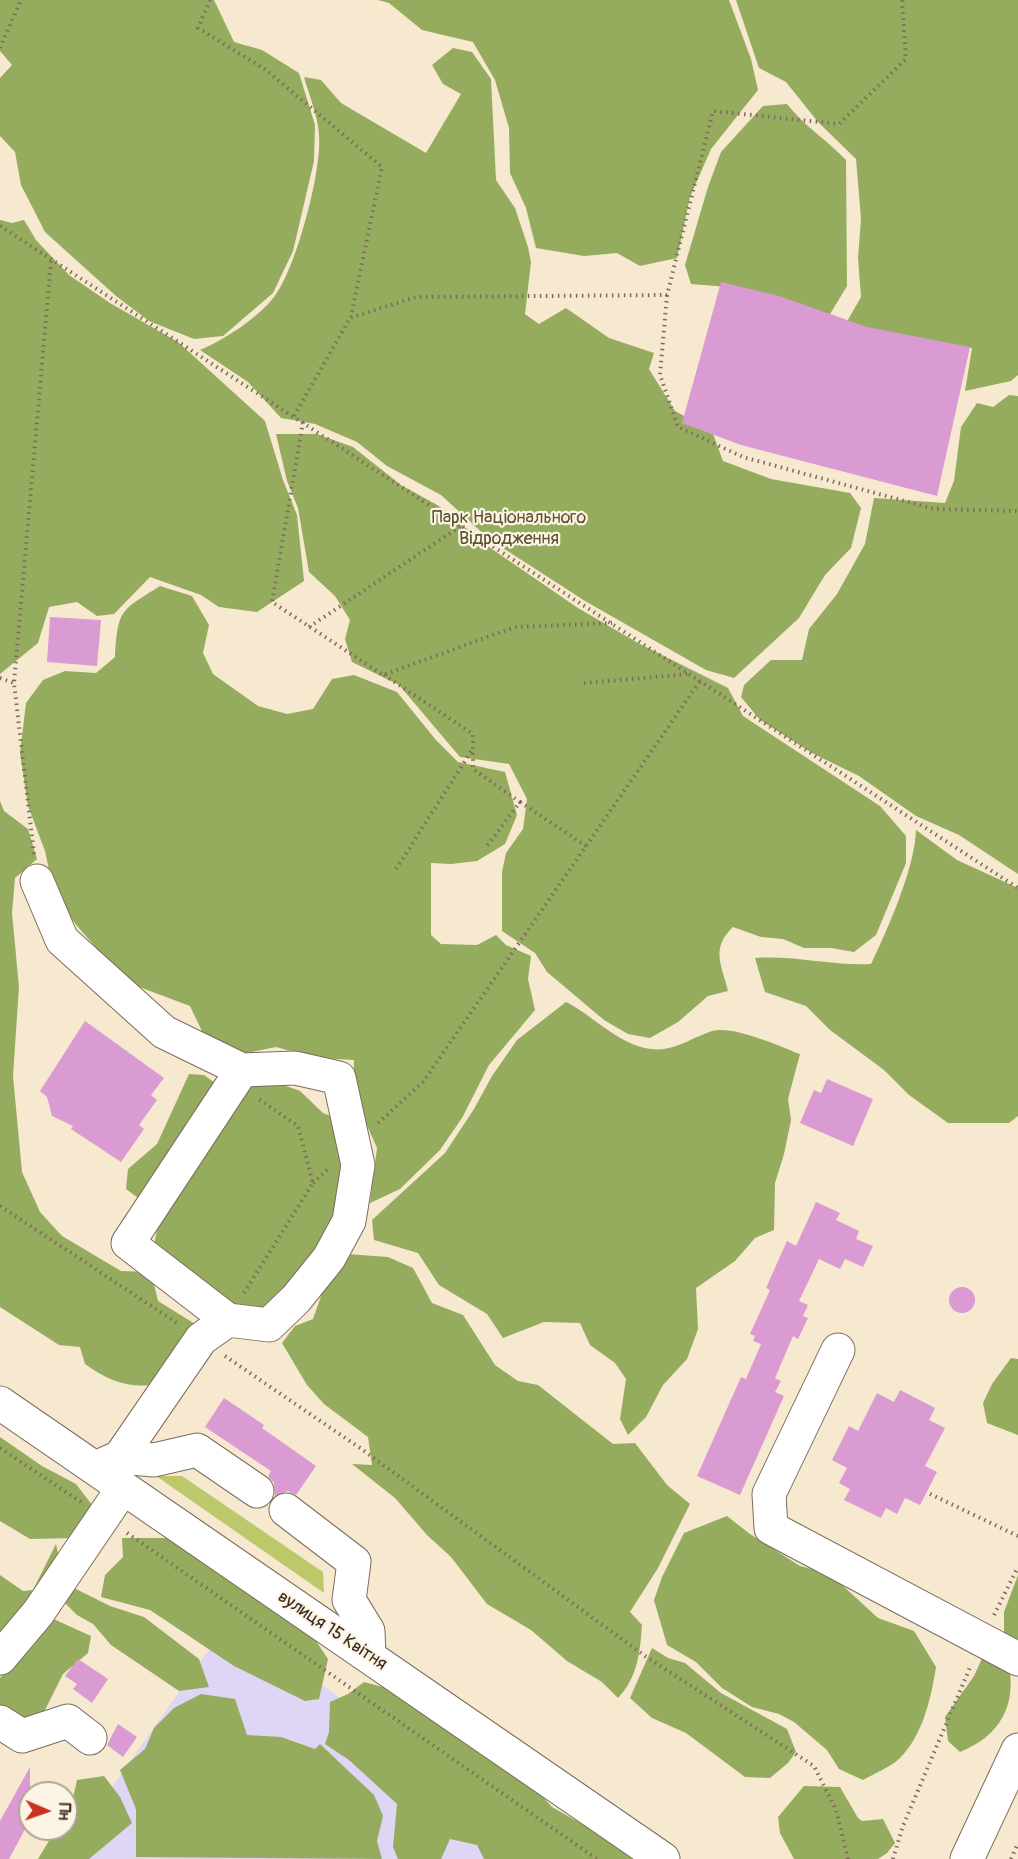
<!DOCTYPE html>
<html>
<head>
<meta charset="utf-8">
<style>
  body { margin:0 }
  #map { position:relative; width:1018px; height:1859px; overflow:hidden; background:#f7e8d0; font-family:Pangolin,sans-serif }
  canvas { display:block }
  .north { position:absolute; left:18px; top:1781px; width:60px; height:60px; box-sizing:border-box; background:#fcf5e5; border:2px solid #afa495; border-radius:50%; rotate:92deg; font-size:16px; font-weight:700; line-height:24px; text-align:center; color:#3b2a1e }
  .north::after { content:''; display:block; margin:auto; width:21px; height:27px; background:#c8321e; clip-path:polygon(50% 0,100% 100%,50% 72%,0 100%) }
</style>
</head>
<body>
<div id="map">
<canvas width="1018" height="1859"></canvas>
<div class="north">Пн</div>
</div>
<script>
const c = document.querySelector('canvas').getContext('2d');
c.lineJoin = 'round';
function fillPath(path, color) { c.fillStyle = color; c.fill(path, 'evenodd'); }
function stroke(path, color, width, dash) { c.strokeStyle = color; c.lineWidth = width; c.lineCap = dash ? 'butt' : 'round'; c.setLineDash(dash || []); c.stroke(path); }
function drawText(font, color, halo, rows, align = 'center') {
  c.font = font + ' Pangolin,sans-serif'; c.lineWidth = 4.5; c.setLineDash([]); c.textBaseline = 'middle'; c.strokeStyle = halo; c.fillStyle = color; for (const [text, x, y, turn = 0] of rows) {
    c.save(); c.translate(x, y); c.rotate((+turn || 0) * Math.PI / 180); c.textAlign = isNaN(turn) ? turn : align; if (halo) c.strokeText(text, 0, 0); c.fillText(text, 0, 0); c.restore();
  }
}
fillPath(new Path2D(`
  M230 1620 568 1859H61Z`), '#dfd5f5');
fillPath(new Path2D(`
  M156 1476H182L323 1572 324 1593Z`), '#bcc86a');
fillPath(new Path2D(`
  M0 0H214L234 42 262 50 299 73 315 125 314 161 293 251 273 293 223 336 194 339 149 321 116 296 45 232 21 185 15 152 0 136V78L12 65 0 51Z
  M378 0H729L751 59 758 90 711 149 690 197 677 258 640 266 617 253 584 256 536 248 526 208 510 173 509 128 495 80 473 42 422 30 389 3Z
  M736 0H1018V375L1011 381 965 391 972 348 845 325 861 297 858 258 861 219 856 159 818 122 786 82 759 68Z
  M453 48 472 52 491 79 496 180 515 208 528 247 531 262 525 314 539 324 566 308 609 338 654 353 649 369 675 411 712 431 723 461 771 479 850 493 861 508 851 548 825 575 799 618 734 678 706 670 585 601 489 539 441 495 387 466 357 442 315 424 281 418 248 382 200 350C224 340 258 318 274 297 296 269 322 171 319 135 318 116 309 95 304 77L321 80 341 103 426 153 461 94 443 84 432 65Z
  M787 104C803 125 827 140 846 160L847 286 827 319 729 287 691 284 685 265 708 187 721 152 763 106Z
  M0 220 12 223 24 220 36 240 69 275 110 303 178 342 265 421 283 480 297 515 304 581 257 612 219 607 201 595 150 577 114 614 97 616 77 602 49 607 38 643 0 674Z
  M1009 395 1018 396V874L959 835 916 816 859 776 812 753 760 720 741 697 744 685 771 660H802L809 629 837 594 865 544 874 498 945 503 954 481 961 427 977 403 993 407Z
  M276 434H317L353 447 401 485 439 506 489 547 578 608 638 643 728 688 743 716 880 806 906 836V863L876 935 854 952 831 948H804L783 939 761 937 733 927C710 949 722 965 728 991L708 996 678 1022 650 1038 628 1034 604 1020 547 972 535 953 502 931V872L506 853 523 829 527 799 509 764 460 757 399 685 352 662 345 639 350 620 335 596 309 572 298 508 287 481Z
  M160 586 192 596 209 625 203 653 213 674 258 706 287 714 313 709 332 679 354 675 397 692 436 740 458 762 505 772 517 815 505 844 477 861 451 864 431 863V935L441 944 477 945 496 935 506 945 531 956 528 979 535 1010 489 1065 462 1118 440 1150 400 1189 370 1203 377 1148 353 1094 354 1060 317 1058 276 1047 242 1054 209 1046 190 1006 126 982 78 927 55 898 45 851 28 806 20 753 26 703 43 680 65 671 96 673 115 657C118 608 121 611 160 586Z
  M0 801 4 811 28 829 37 859 15 878 12 913 19 987 13 1076 22 1172 40 1212 62 1236 121 1271 151 1272 158 1301 200 1327 211 1356C166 1388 133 1399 85 1364L80 1347 59 1345 0 1307Z
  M916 830 957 860 1018 888V1116L1009 1123H948L909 1095 884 1070 830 1030 806 1006 765 992 755 958C795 955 832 966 871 964 888 929 915 867 916 830Z
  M566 1002C596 1017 627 1054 664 1049 680 1047 696 1036 712 1031 733 1025 779 1046 800 1054L788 1099 791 1120 784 1154 775 1183 774 1230 755 1238 735 1261 696 1288 698 1329 687 1359 663 1385 646 1417 628 1435 620 1419 626 1379 615 1363 590 1345 580 1323 544 1322 503 1338 487 1314 439 1285 418 1253 374 1240 372 1220 445 1153 474 1109 492 1076 517 1040Z
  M189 1074 204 1075 222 1088 275 1082 300 1091 323 1113 344 1121 365 1183 261 1324 154 1246 159 1218 149 1206 126 1189 128 1169 157 1144Z
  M347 1254 388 1257 413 1268 432 1303 463 1315 495 1365 518 1381 538 1385 613 1444 635 1443 667 1485 690 1504 658 1568 630 1612 642 1625C640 1652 638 1677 618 1698L602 1682 567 1661 531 1630 487 1604 451 1557 427 1535 395 1498 352 1464 372 1465 368 1437 324 1404 307 1385 282 1343 295 1326 313 1319 331 1268Z
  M1011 1358 1018 1359V1435L987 1423 983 1403 992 1384Z
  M0 1437 42 1466 76 1484 96 1510 76 1538 30 1539 0 1521Z
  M727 1516 750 1534 800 1566 830 1574 878 1618 914 1631 936 1667C931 1698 923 1735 900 1758 891 1767 875 1773 863 1780L839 1769 827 1750 794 1722 779 1714 752 1707 722 1688 696 1662 667 1645 654 1600 662 1577 684 1533Z
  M122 1538H179L306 1626 328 1659 319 1699 305 1701 234 1666 150 1610 101 1597 105 1575 123 1557Z
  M56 1544 61 1568 47 1616 91 1636 88 1653 63 1674 42 1716 27 1728 0 1709V1678L9 1665 8 1641 0 1631V1575L23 1591 33 1590Z
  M1018 1575V1650L1004 1639V1612Z
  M68 1588 76 1589 110 1606 144 1617 199 1659 209 1687 179 1691 111 1645 93 1624 77 1615 64 1602Z
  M652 1648 668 1658 685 1663 721 1693 787 1729 796 1752 788 1763 770 1778 745 1777 686 1733 652 1718 630 1698Z
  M984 1654 1008 1661C1018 1705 1000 1736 960 1752L948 1741 945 1717 974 1676Z
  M364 1682 394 1690 529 1782 552 1807 608 1839 632 1859H484L477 1845 450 1839 441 1859H398L393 1847 397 1804 349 1760 325 1744 329 1732 330 1702 348 1694Z
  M201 1694 235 1699 247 1735 281 1737 315 1749 320 1744 374 1795 383 1816 377 1841 382 1859 136 1857V1809L120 1770 145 1749 154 1728 174 1708Z
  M104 1776 120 1797 132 1823 89 1859H38L56 1829H66C66 1811 74 1798 77 1780Z
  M804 1786 840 1787 858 1818 862 1821 883 1819 895 1843 887 1853 878 1859H794L780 1833 778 1817Z`), '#95ac5e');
fillPath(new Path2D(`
  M721 282 779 296 867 327 970 347 937 496 741 445 682 423Z
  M50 617 101 620 97 666 47 662Z
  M85 1021 164 1078 151 1095 157 1100 139 1125 144 1129 121 1162 71 1129 73 1126 52 1116 47 1097 40 1091Z
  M827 1079 873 1099 853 1146 800 1123 814 1090 821 1093Z
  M816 1202 840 1213 836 1220 859 1231 856 1239 873 1246 863 1267 845 1259 840 1269 819 1259 799 1301 808 1305 803 1316 808 1318 798 1339 793 1336 775 1378 781 1381 775 1392 784 1396 740 1495 697 1476 741 1377 746 1379 761 1344 753 1341 755 1336 750 1334 770 1290 766 1288 787 1241 796 1246Z
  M949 1300a13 13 0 1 1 26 0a13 13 0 1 1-26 0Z
  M900 1390 935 1408 929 1420 945 1428 925 1466 937 1472 920 1505 905 1498 897 1514 886 1508 881 1518 844 1500 850 1489 839 1483 847 1468 832 1460 849 1426 858 1431 877 1393 894 1402Z
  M224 1398 264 1425 262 1428 316 1466 296 1495 288 1491 275 1496 274 1483 268 1476 271 1471 205 1427Z
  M78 1659 108 1679 92 1703 73 1689 77 1684 65 1676Z
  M118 1724 137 1737 123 1757 107 1745Z
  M30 1767V1820L9 1859H0V1821Z`), '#da9ad2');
const minor = new Path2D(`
  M37 881 62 940 164 1032 242 1070
  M838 1350 769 1494 771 1528 1018 1659
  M120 1457 201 1339 228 1320 128 1243 242 1070 295 1068 339 1078 358 1165 349 1221 329 1258 296 1299 269 1325 228 1320
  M102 1465 120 1457 154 1460 197 1450 257 1491
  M286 1510 354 1562 349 1600 368 1631 369 1656
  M0 1658 38 1613 123 1488
  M0 1722 22 1736 68 1721 90 1738`);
const major = new Path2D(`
  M967 1859 1018 1750`);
const highway = new Path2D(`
  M0 1403 663 1859`);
stroke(minor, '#7d6c5c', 35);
stroke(major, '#7d6c5c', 35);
stroke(highway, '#7d6c5c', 35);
stroke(new Path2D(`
  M210 0 198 28 266 70 382 167 351 317
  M0 48 21 0
  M0 226 1018 888
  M667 295 660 375 678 427 743 457 934 509 1018 511
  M294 416 350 318 416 297 667 295 713 111 839 124 906 59 902 0
  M303 422 272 602 383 675 515 627 612 623
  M309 627 461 526
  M384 675 473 734V769L520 802 487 846
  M0 678 14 683
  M584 683 688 674
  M520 802 586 846
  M34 854 14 683 51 261
  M396 869 472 750
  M378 1123 423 1082 700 681
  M313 1183 328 1169
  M0 1206 177 1323
  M244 1293 313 1183 298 1126 257 1098
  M225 1356 360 1448 645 1656 814 1766 836 1810 848 1859
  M0 1448 81 1502
  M930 1494 1018 1536
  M127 1533 597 1859
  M994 1615 1018 1567
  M893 1859 903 1826 971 1665
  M1011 1859 1018 1843`), '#7d6c5c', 4, [1.5, 4.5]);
stroke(minor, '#fff', 33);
stroke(major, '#fff', 33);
stroke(highway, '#fff', 33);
drawText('18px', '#5b5231', '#fcf5e5', [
  ["Парк Національного",509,518],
  ["Відродження",509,539]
]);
drawText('18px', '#3b2a1e', '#fcf5e5', [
  ["вулиця 15 Квітня",332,1631,34]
]);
</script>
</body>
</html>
